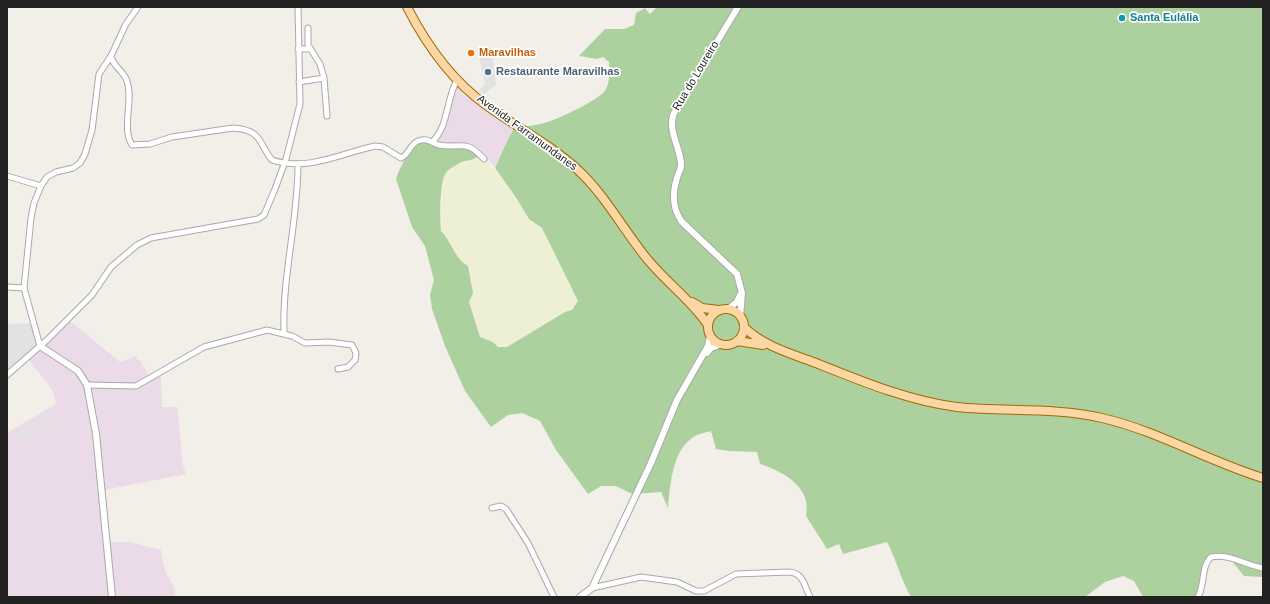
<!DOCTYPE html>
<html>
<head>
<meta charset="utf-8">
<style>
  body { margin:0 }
  #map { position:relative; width:1270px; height:604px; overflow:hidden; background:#f2efe9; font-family:Helvetica,sans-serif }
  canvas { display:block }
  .frame { position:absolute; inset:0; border:8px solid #222; pointer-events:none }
</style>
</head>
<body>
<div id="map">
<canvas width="1270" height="604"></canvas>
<div class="frame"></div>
</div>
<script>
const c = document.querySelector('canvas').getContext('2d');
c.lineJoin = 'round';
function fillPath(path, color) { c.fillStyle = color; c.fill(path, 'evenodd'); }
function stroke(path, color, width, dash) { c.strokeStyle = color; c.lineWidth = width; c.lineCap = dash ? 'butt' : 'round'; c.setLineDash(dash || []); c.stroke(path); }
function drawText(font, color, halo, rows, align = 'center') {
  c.font = font + ' Helvetica,sans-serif'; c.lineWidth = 3.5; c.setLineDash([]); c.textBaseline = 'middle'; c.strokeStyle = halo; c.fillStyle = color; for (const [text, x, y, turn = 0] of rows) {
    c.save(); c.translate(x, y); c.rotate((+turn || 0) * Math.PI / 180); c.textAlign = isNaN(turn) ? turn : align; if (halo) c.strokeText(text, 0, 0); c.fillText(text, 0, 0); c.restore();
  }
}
fillPath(new Path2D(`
  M456 83 463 94 513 128 495 167 477 147 470 143H438L433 141 438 137Z
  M69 320 120 362 135 356 138 360H140L151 380 161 376 162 407H177L183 465 186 474 104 490 110 542H129L161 550 165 571 174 587 175 597H7V433L56 404 54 395 50 387 27 357Z`), '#ebdbe8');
fillPath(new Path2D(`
  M482 153 515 196 529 219 542 228 578 301 572 310 564 312 507 347H498L493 342 480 337 469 301 460 261 441 231 443 181 446 172 460 162 476 159Z`), '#eef0d5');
fillPath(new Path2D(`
  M657 7H1263V577L1244 576 1231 560H1212L1206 571 1203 594 1201 597H1143L1134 581 1123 576 1105 582 1085 597H911C900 578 897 561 887 542L843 554 839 544 827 549 806 516C812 487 784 472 760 464L757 452 729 451 716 449 711 431C704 433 696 434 691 439 672 453 670 486 668 508L661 492 632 494 616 486H601L588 494 556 450 540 421 522 413 508 415 491 427 465 391 445 346 432 309 430 295 434 280 425 246 412 227 396 179C400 167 410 147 422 141L469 147 478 156C473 162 464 159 458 164 455 166 448 169 446 173 439 182 440 219 441 231 452 242 454 258 468 266L473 293 469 302 480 337 493 342 498 347H507L565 312 572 310 578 301 542 228 529 219 515 196 495 168 508 139 514 128C524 126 534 126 544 123 557 120 596 101 604 92 610 85 610 70 609 62L603 57 597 59 579 56 605 29H624L634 25 636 13 645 8 650 14Z`), '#add19e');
fillPath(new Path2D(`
  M490 54 493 60 496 85 484 95 478 91 485 84 479 56Z
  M32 323 36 342 35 347 7 370 8 324Z
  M51 414 52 417 19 437 17 433Z
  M60 417 61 420 44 431 43 428Z
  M34 432 36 436 23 444 21 440Z`), '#e2e2e2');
const minor = new Path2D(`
  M308 28V45L320 64 324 78 327 116
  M298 49H310
  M111 56C113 67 124 71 127 81 134 101 121 127 132 145L150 144 172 137 233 128C263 130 258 143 272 160 308 172 342 153 375 146L383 147 401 158C409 155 410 144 418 141 427 137 431 143 439 145 462 149 465 138 484 159
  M299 82 324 78
  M432 142C449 126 446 99 457 80
  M7 176 41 186
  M7 287 24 288
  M284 333C282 276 298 221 298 164
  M40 346 24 288 31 218 34 203 41 186 47 177 56 172 73 168 80 163 85 154 92 130 99 74 111 56 126 24 138 7
  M7 375 47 340 92 295 111 267 137 245 151 238 258 219 264 215 275 189 286 159 300 104 298 7
  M87 385 136 386 204 347 267 330 292 336 305 343 329 342 352 345 356 353 355 360 348 367 338 369
  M492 508 501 506 506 509 528 543 554 597
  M592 588 641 577 677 582 696 591H704L736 574 789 572C804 573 804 586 810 597
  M1198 597C1205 585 1201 566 1211 557 1229 553 1245 565 1263 568`);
const tertiary = new Path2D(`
  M738 7 674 113C667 130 680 146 681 164 682 168 678 173 677 178 672 194 672 208 682 222L737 274 742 293 740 317
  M728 309 737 302 740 295
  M40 346 78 371 87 385 96 434 112 597
  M707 353 711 348 722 344
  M580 597 592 588 651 463 677 400 708 346 710 336`);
const primary = new Path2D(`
  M407 7C426 44 451 80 486 105 516 127 550 144 578 170 606 196 624 231 648 260 667 283 692 301 708 325
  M692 302 702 308 719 310
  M708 327a18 18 0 1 1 36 0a18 18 0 1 1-36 0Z
  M744 327C763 346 792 354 816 363 861 381 909 401 957 407 1005 412 1054 407 1102 418 1158 431 1208 461 1263 478
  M737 341 763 345`);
stroke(minor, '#a9a9a9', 7);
stroke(tertiary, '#a9a9a9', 8);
stroke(primary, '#a06b00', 10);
stroke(minor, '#fff', 5);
stroke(tertiary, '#fff', 6);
stroke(primary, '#fcd6a4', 8);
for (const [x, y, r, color] of [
  [1122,18,4,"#0f9aa8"],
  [471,53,4,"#e8710a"],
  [488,72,4,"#5c6f8a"]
]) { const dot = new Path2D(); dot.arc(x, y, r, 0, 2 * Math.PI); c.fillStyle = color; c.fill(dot); stroke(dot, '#fff', 1.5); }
drawText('bold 11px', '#0d838f', '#fff', [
  ["Santa Eulália",1130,18]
], 'left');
drawText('bold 11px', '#c56008', '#fff', [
  ["Maravilhas",479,53]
], 'left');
drawText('bold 11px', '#4e5e75', '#fff', [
  ["Restaurante Maravilhas",496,72]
], 'left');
drawText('11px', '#222', '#fff', [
  ["Rua do Loureiro",696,76,-59],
  ["Avenida Farramundanes",527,133,36]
]);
</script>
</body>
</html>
